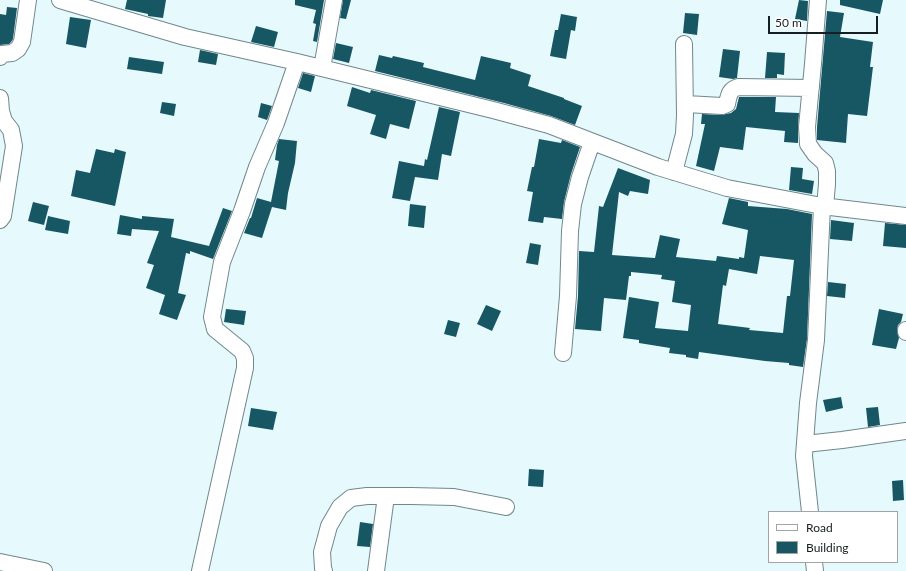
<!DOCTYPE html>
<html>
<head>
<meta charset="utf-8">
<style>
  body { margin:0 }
  #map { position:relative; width:906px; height:571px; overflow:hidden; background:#e6fafe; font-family:Lato,sans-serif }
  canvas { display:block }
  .legend { position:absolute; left:768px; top:511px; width:130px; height:52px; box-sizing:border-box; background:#fff; border:1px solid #a1a5a6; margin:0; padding:5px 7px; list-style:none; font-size:12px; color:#151e20 }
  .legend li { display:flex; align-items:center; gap:8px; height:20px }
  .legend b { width:20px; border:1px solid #a1a5a6 }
  .scale { position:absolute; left:768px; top:16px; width:110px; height:18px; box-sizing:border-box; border:2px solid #151e20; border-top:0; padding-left:5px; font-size:12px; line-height:14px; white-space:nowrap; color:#151e20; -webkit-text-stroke:3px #fff; paint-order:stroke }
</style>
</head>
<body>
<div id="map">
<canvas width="906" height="571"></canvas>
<ul class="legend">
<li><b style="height:5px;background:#fff"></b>Road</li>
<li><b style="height:11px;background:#175764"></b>Building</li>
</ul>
<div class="scale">50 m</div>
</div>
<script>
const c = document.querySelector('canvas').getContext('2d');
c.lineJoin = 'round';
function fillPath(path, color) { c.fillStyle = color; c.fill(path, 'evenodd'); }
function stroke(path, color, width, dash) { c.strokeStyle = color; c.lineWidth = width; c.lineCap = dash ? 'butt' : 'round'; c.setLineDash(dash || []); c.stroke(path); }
fillPath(new Path2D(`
  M127 0H166L163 18 148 16V14L125 9Z
  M295 0H324L317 42 313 41 316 24 313 23 316 10 295 5Z
  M343 0H351L346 19 340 18Z
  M799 0 808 1 807 21 795 19Z
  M840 0H883L880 14 840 5Z
  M7 7 17 8 13 39 11 42 9 44 0 45V14L6 15Z
  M827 11 844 13 840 37 873 42 870 67H873L867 116 848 114 846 143 817 140V127Z
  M685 13 699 14 697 35 683 33Z
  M561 14 577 17 575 31 571 30 566 59 550 56 555 30H558Z
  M70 17 91 20 86 48 66 44Z
  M256 26 278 32 274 47 251 42Z
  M336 43 353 47 349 63 333 59Z
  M723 49 740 51 737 78 733 79 719 77Z
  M200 50 218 54 216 65 198 62Z
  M767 52 785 53 784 75 777 74V78H765Z
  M379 55 392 58 393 56 424 63 423 67 475 80 481 56 511 63 510 68 531 75 528 86 564 98V99L582 106 575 125 551 116 504 103 375 71Z
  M129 57 164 62 162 74 127 69Z
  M303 73 315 76 311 92 298 88Z
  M352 87 370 93 371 90 416 101 409 129 390 124 386 139 370 134 376 115 347 106Z
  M739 97H776L775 112 799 113 798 127V143L784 142 785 131 746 127 743 150 720 147 714 171 696 166 705 124H701L702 114 721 115 731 113 736 109Z
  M162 102 176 104 174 116 160 113Z
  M261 103 272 106 267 120 258 117Z
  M439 107 460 112 451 156 442 154 438 180 415 177 410 201 392 198 399 161 424 166 425 159 427 160Z
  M279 139 297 141 295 163 288 193 286 210 272 207 262 238 244 233 250 218H251L257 198 271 202 279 161 275 160 277 145Z
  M539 139 561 143 562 140 580 147 571 174 564 202 562 219 544 217 543 223 528 221 533 192 527 191 532 167H534Z
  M96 149 114 153 115 149 126 152 115 206 71 196 76 170 90 173Z
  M791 167 803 168 802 179 814 181 812 194 789 190Z
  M618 168 650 180 648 194 630 191 628 196 619 192 612 255 655 258 660 235 680 239 676 257 716 261 717 256 739 259V257L744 258 748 230 722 224 729 198 748 202V206L787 209 812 214 807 339 803 367 789 365V363L765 361 699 352 698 359 686 357V355L669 353 670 348 639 343V340L623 338 629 297 659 302 655 328 688 331 691 305 672 302 675 281 661 279 662 275 631 272V276H629L626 300 604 298 601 331 575 329 578 296 579 251 594 252 599 206 603 207ZM760 256 794 260 790 296H787L783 333 749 330 750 328 718 324 723 285 726 286 729 269 757 274Z
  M33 202 49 206 44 225 28 221Z
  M410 204 426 206 424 228 408 226Z
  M223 208 232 211 213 259 190 251V254L186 253 178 293 186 295 177 320 159 314 165 295 146 288 154 265 147 263 159 231 132 229 131 236 117 234 120 215 142 219V216L174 219 171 237 209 246Z
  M48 216 70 221 68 234 45 230Z
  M831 220 854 223 852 241 830 239Z
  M885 223 906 225V248L883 246Z
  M530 243 541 245 538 265 526 263Z
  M828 282 846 284 845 298 827 296Z
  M486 305 501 311 492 331 477 324Z
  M226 309 246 311 244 325 224 322Z
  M879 309 903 314 901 322 898 325 897 330 899 338 896 349 872 345Z
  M448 320 460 323 456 337 444 334Z
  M841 397 843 408 826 412 823 400Z
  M878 407 880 425 868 427 866 408Z
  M251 408 277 412 273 430 248 426Z
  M529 469 544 470 543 487 528 486Z
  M903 480 904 500 893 501 892 481Z
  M360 522 373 524 370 547 357 546Z`), '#175764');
const minor = new Path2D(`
  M60 0 185 37 297 62 493 110 549 125 658 167 727 188 822 206 906 216
  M818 0 813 64 807 127 808 144 815 154 825 163 827 171V184L825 207
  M0 57 2 54 12 53 18 49 22 42 28 0
  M322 68 334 0
  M0 98 1 111 4 121 11 130 14 146 3 216 0 220
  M686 104 722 106 727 104C729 95 729 90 738 87L811 88
  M674 172 684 134 685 115 684 44
  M906 332V330
  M563 353 568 296 570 231 573 204 580 177 592 142
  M805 444 842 440 906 431
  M810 512 804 456 808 403 816 340 822 206
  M0 562 44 571
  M814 562 815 571
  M200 571 245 368V358L242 351 215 329 212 317 222 262 242 211 257 167 276 123 297 62
  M324 571 323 568 322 552 329 526 340 507 351 498 367 496H411L454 497 506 507
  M376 571 386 496`);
stroke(minor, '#71878c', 18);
stroke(minor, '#fff', 16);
</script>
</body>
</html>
